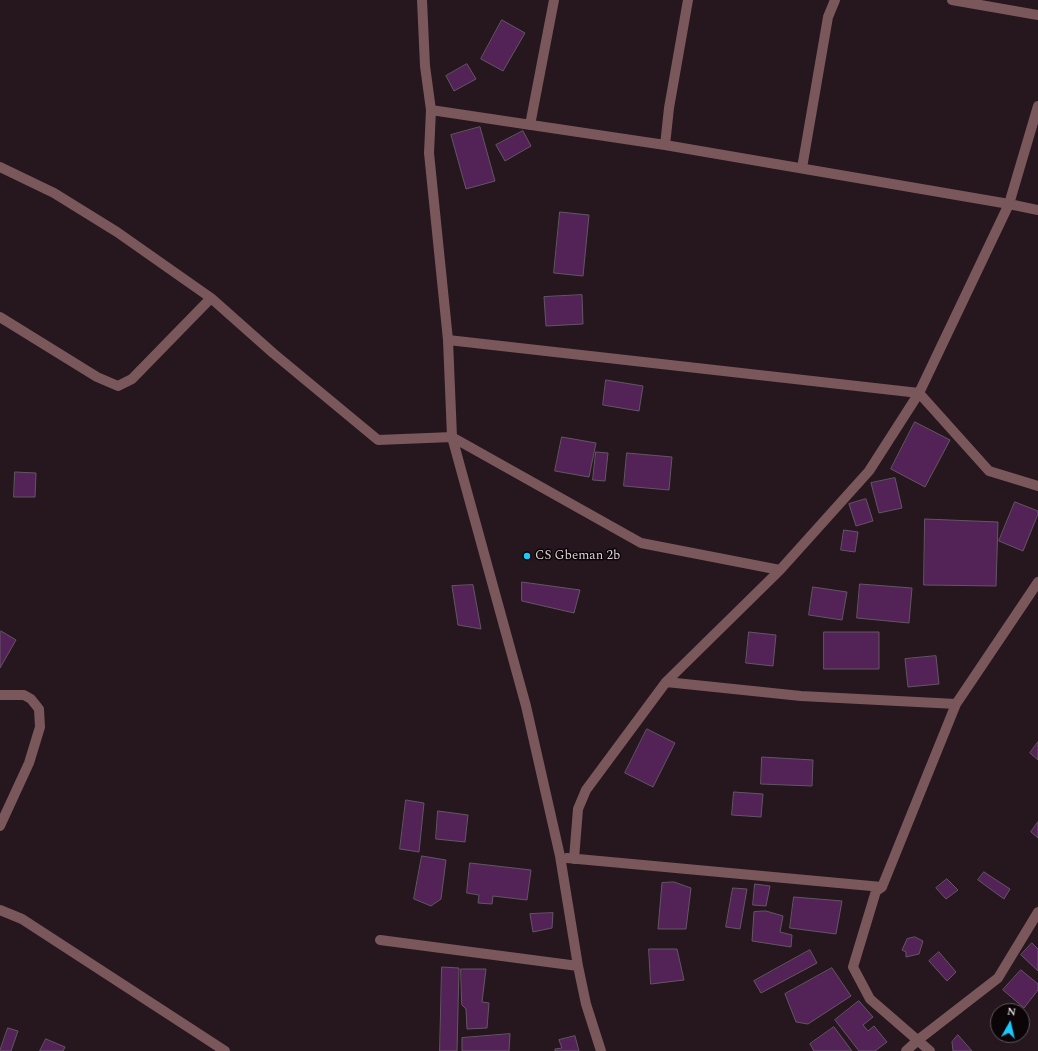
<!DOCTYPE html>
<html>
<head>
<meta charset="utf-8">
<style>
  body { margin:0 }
  #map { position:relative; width:1038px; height:1051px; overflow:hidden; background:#26161e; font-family:Spectral,serif }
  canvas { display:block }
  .north { position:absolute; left:990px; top:1003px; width:40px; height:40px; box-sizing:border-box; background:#0b0507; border:1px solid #5f575a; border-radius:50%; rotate:8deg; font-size:11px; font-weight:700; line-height:16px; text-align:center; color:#ded2d7 }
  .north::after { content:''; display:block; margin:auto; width:14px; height:18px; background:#1acafc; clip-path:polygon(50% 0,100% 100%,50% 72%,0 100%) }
</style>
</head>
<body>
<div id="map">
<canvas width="1038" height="1051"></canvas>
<div class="north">N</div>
</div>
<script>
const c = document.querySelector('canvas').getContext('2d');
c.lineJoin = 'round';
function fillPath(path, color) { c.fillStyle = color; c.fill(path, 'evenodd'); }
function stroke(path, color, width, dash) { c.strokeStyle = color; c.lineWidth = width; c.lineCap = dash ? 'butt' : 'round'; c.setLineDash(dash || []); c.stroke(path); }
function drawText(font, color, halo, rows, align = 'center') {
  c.font = font + ' Spectral,serif'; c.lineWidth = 3; c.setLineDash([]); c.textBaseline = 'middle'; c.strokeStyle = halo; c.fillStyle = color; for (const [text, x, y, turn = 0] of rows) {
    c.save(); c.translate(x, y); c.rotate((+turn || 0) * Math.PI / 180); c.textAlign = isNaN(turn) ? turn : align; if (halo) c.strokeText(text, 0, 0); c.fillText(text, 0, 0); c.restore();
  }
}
const building = new Path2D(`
  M502 20 525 33 503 71 481 59Z
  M467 64 476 79 454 91 446 76Z
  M480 127 495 181 466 189 451 135Z
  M523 131 531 146 505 161 496 145Z
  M560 212 589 215 583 276 554 273Z
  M582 295 583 324 546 326 544 297Z
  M606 380 643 386 639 411 603 405Z
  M915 422 950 440 925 487 891 469Z
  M562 437 596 443 589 477 555 471Z
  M596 452 608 453 605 481 593 480Z
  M627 453 672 457 669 490 624 486Z
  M15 472 36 473 35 497H14Z
  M895 478 902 508 879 513 871 483Z
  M866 499 873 521 856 526 849 504Z
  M1015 502 1038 511V514L1023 551 999 541Z
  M925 519 998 522 996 586 924 585Z
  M844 530 858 532 855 552 841 550Z
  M522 582 580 590 574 613 522 601Z
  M860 584 912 588 909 623 857 618Z
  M473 585 481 629 458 625 452 586Z
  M813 587 847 592 842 620 809 615Z
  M1 631 16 640 0 668V632Z
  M749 632 776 635 773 666 746 663Z
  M824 632H879V669H824Z
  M936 656 939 684 908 687 905 659Z
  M647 729 675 743 653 787 625 773Z
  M1038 742V760L1030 753Z
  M762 757 813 760 812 786 761 784Z
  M734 792 763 794 761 817 732 815Z
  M406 800 424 803 419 852 400 849Z
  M438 811 468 815 465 842 436 839Z
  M1038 822V838L1031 832Z
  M422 856 446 860 441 899 431 906 414 899Z
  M470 863 531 870 527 900 493 896 492 904 478 903 479 895 467 893Z
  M984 872 1010 889 1004 899 978 880Z
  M947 879 958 890 946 899 936 888Z
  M674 882 691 888 686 929H658L662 883Z
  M755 884 770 886 766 906 753 905Z
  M733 888 747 889 740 929 726 927Z
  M794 897 842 901 836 934 790 928Z
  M766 911 783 916 780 932 792 935 791 947 752 941 754 912Z
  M553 913 552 928 533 932 530 914Z
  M915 937 923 941 919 954 906 957V952L902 950 907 939Z
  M1032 943 1038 949V971L1021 955Z
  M649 949H677L684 980 651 984Z
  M810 950 817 963 761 993 754 981Z
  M939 952 956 972 947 981 929 961Z
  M442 967 459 968 457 1051H440Z
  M832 968 851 996 808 1024 796 1022 785 994Z
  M461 969H486L482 1002 489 1003 487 1028 467 1029 466 1009 462 1005Z
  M1021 970 1038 984V990L1024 1008 1003 990Z
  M859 1001 873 1017 863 1025 868 1031 874 1026 887 1042 875 1051H859L835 1020Z
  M834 1027 852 1051H814L810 1044Z
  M8 1028 18 1031 11 1051H0Z
  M510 1034 509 1051H462V1038Z
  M958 1035 972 1051H953L952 1042Z
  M575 1036 579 1051H555V1049L562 1048 559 1040Z
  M46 1039 65 1047 63 1051H40Z`);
fillPath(building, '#532357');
stroke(building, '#635664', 1);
stroke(new Path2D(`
  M422 0 425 66 431 110 429 153 448 340 452 437 526 706 560 856 578 966 586 1004 601 1051
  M952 0 1038 15
  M431 110 665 145 669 108 688 0
  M530 125 554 0
  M665 145 1009 204 1038 210
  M0 167 54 193 117 232 211 298 273 353 378 440 452 437 641 543 780 570
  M802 168 828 17 835 0
  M0 317 97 377 118 386 132 379 211 298
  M448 340 919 393 989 471 1038 486
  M666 682 801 696 956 704
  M0 695H24L31 699 39 709 40 727 29 763 0 826
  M567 858 882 887
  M574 859 578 809 586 790 666 682 780 570 869 471 919 393 1009 204 1038 106
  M0 910 22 919 225 1051
  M380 940 578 966
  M906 1051 918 1040 998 978 1038 912
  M930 1051 870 999 853 967 876 891 882 887 956 704 1038 582`), '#7a575a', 10);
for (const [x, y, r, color] of [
  [527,556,4,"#1acafc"]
]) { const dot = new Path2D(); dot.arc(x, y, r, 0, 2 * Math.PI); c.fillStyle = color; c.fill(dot); stroke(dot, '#0b0507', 1.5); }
drawText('13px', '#ded2d7', '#0b0507', [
  ["CS Gbeman 2b",535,556]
], 'left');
</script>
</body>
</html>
